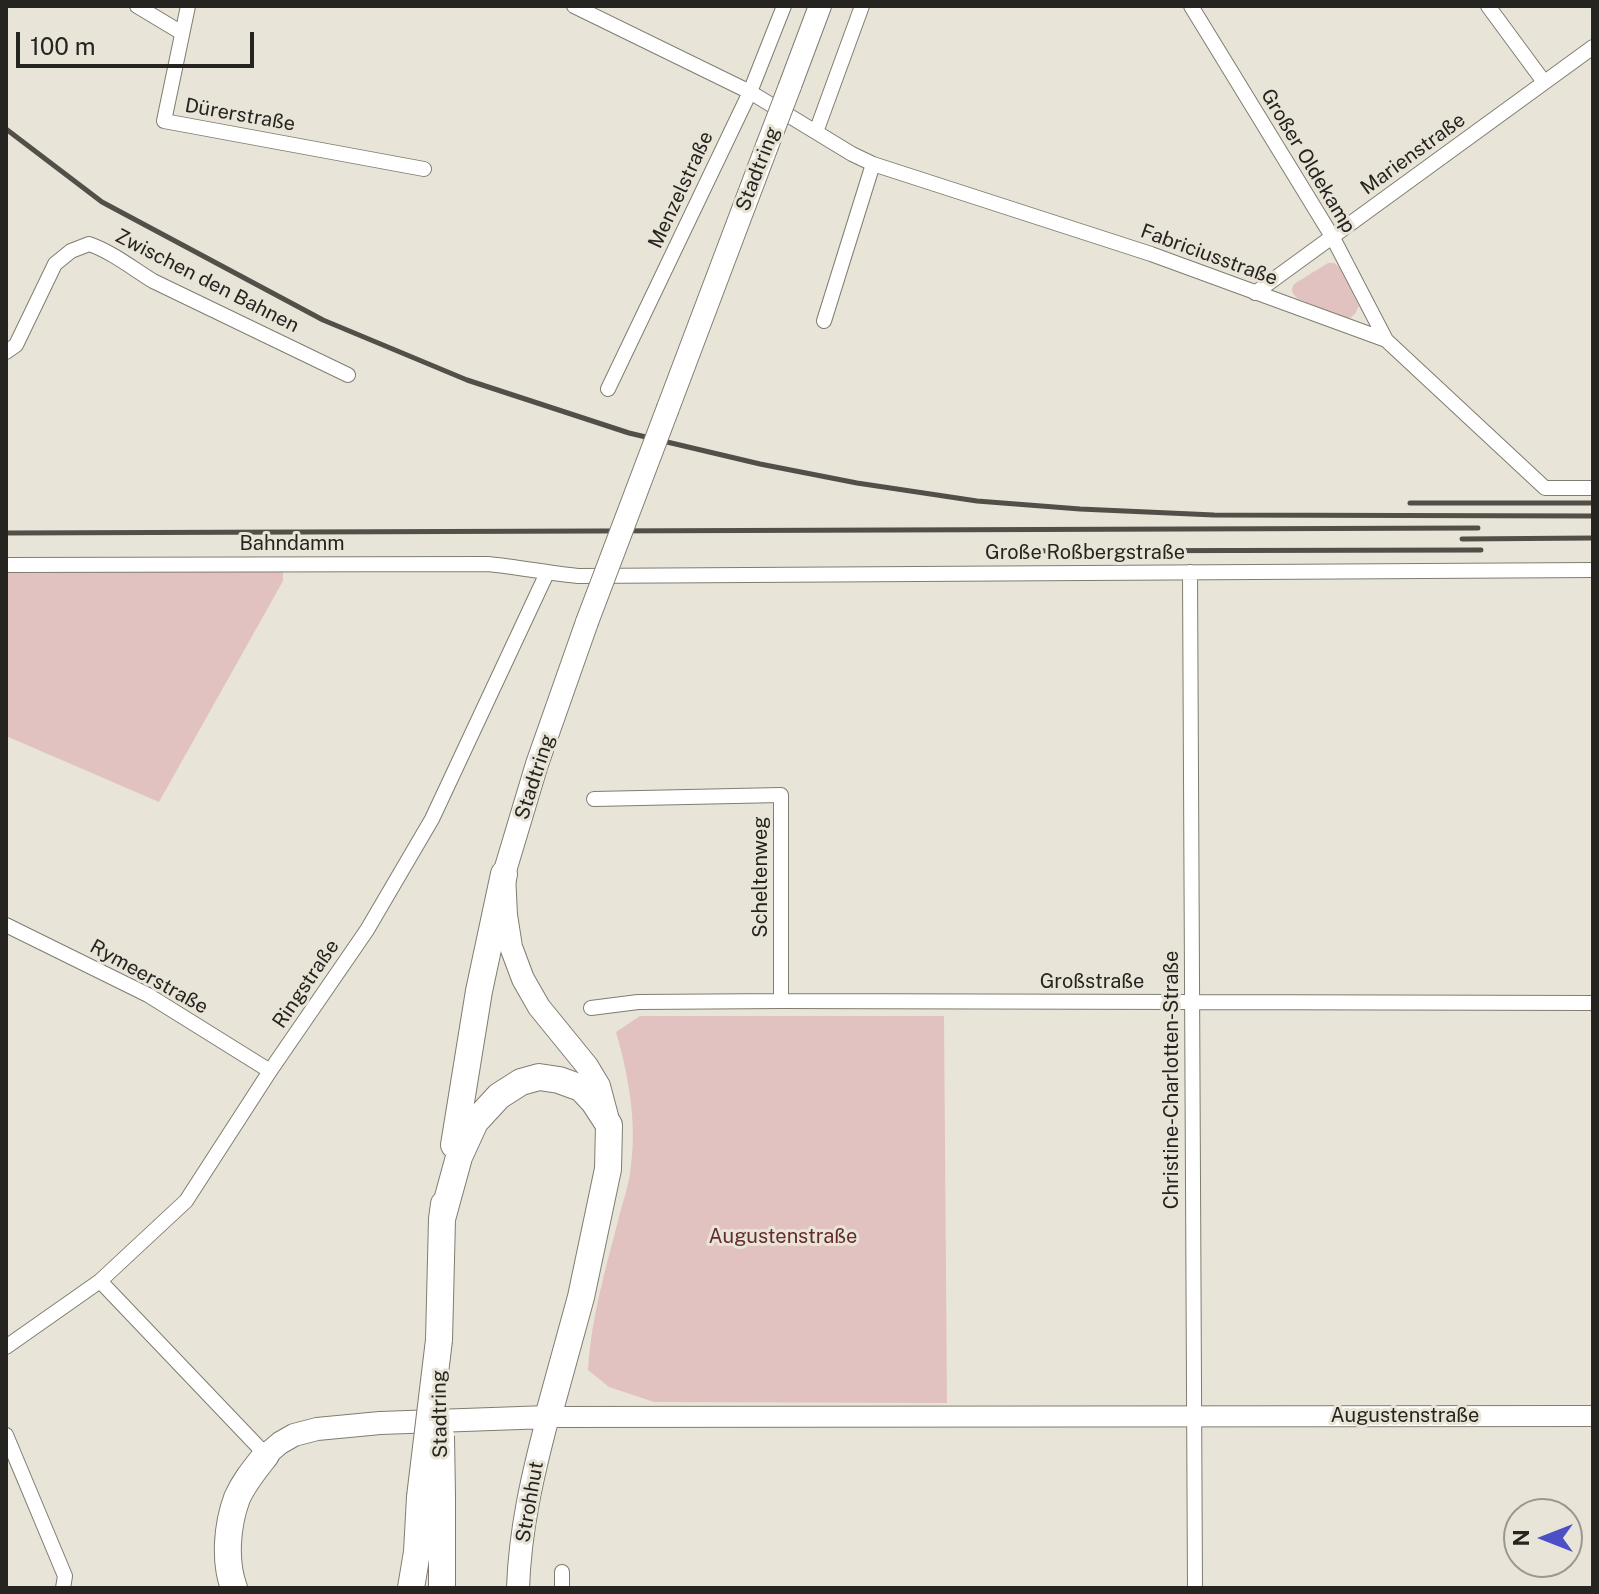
<!DOCTYPE html>
<html>
<head>
<meta charset="utf-8">
<style>
  body { margin:0 }
  #map { position:relative; width:1599px; height:1594px; overflow:hidden; background:#e9e4d8; font-family:"Public Sans",sans-serif }
  canvas { display:block }
  .frame { position:absolute; inset:0; border:8px solid #262420; pointer-events:none }
  .north { position:absolute; left:1503px; top:1498px; width:80px; height:80px; box-sizing:border-box; background:#e9e4d8; border:2px solid #9b978e; border-radius:50%; rotate:270deg; font-size:22px; font-weight:700; line-height:32px; text-align:center; color:#262420 }
  .north::after { content:''; display:block; margin:auto; width:28px; height:36px; background:#4c4fc5; clip-path:polygon(50% 0,100% 100%,50% 72%,0 100%) }
  .scale { position:absolute; left:16px; top:32px; width:238px; height:36px; box-sizing:border-box; border:4px solid #262420; border-top:0; padding-left:10px; font-size:24px; line-height:28px; white-space:nowrap; color:#262420; -webkit-text-stroke:6px #e9e4d8; paint-order:stroke }
</style>
</head>
<body>
<div id="map">
<canvas width="1599" height="1594"></canvas>
<div class="frame"></div>
<div class="north">N</div>
<div class="scale">100 m</div>
</div>
<script>
const c = document.querySelector('canvas').getContext('2d');
c.lineJoin = 'round';
function fillPath(path, color) { c.fillStyle = color; c.fill(path, 'evenodd'); }
function stroke(path, color, width, dash) { c.strokeStyle = color; c.lineWidth = width; c.lineCap = dash ? 'butt' : 'round'; c.setLineDash(dash || []); c.stroke(path); }
function drawText(font, color, halo, rows, align = 'center') {
  c.font = font + ' "Public Sans",sans-serif'; c.lineWidth = 6; c.setLineDash([]); c.textBaseline = 'middle'; c.strokeStyle = halo; c.fillStyle = color; for (const [text, x, y, turn = 0] of rows) {
    c.save(); c.translate(x, y); c.rotate((+turn || 0) * Math.PI / 180); c.textAlign = isNaN(turn) ? turn : align; if (halo) c.strokeText(text, 0, 0); c.fillText(text, 0, 0); c.restore();
  }
}
fillPath(new Path2D(`
  M1328 263H1334L1339 267 1359 306 1355 314 1349 319 1298 299C1293 294 1290 291 1294 284Z
  M283 566V581L159 802 6 736V568Z
  M640 1016H944L947 1403 654 1402 609 1387 588 1370C591 1317 607 1264 620 1213 624 1198 630 1181 631 1165 637 1121 628 1074 616 1032Z`), '#e1c2c1');
const street = new Path2D(`
  M137 6 182 33
  M188 6 164 121 424 169
  M574 6 750 92 852 154 873 164 1151 254 1386 340 1545 488H1593
  M1191 6 1333 238 1386 340
  M1488 6 1544 82
  M816 132 862 6
  M1255 293 1593 47
  M824 321 873 164
  M6 352 16 345 55 264 71 251 89 244C112 252 132 268 153 281L348 375
  M608 389 750 92 784 6
  M6 565 488 564C518 567 548 573 578 576L1593 570
  M1190 572 1195 1588
  M594 799 781 795V1001
  M6 925 148 995 270 1071
  M591 1008 638 1002 781 1001 1593 1003
  M100 1281 266 1455
  M6 1347 100 1281 186 1201 270 1071 367 930 432 819 547 573
  M6 1435 65 1576 63 1588
  M562 1588V1572`);
const secondary = new Path2D(`
  M548 1417 1593 1416`);
const primary = new Path2D(`
  M790 86 820 6
  M668 408 767 146
  M587 622 537 764 504 874 506 915 511 947 523 979 539 1007 587 1066 599 1086 607 1116
  M266 1455 280 1443 294 1435 317 1429 380 1423 548 1417C533 1473 520 1529 518 1588`);
const highway = new Path2D(`
  M454 1145 479 991 504 874
  M442 1219 459 1157 475 1122 499 1096 521 1082 539 1077 559 1080 581 1088 594 1102 609 1125 608 1169 581 1297 548 1417
  M439 1340 442 1219 444 1204
  M442 1496V1588
  M234 1588C224 1561 227 1525 237 1498 244 1482 255 1469 266 1455
  M411 1588 417 1552 420 1497`);
stroke(street, '#807c71', 16);
stroke(secondary, '#807c71', 22);
stroke(primary, '#807c71', 24);
stroke(highway, '#807c71', 28);
stroke(street, '#fff', 14);
stroke(secondary, '#fff', 20);
stroke(primary, '#fff', 22);
stroke(highway, '#fff', 26);
stroke(new Path2D(`
  M6 129 102 202 323 320 467 380 629 433 760 464 857 483 977 501 1080 509 1214 515 1593 516
  M1410 503H1593
  M6 533 1478 528
  M1462 539 1593 538
  M990 551 1481 550`), '#524f49', 5);
const primaryBridge = new Path2D(`
  M767 146 790 86
  M587 622 668 408`);
const highwayBridge = new Path2D(`
  M441 1436 442 1496
  M420 1497 439 1340`);
stroke(primaryBridge, '#807c71', 24, []);
stroke(highwayBridge, '#807c71', 28, []);
stroke(primaryBridge, '#fff', 22);
stroke(highwayBridge, '#fff', 26);
drawText('20px', '#262420', '#e9e4d8', [
  ["Dürerstraße",240,115,10],
  ["Marienstraße",1413,154,-36],
  ["Großer Oldekamp",1308,161,59],
  ["Stadtring",758,169,-69],
  ["Menzelstraße",681,190,-65],
  ["Fabriciusstraße",1209,255,20],
  ["Zwischen den Bahnen",207,281,27],
  ["Bahndamm",292,544],
  ["Große Roßbergstraße",1085,553],
  ["Stadtring",535,777,-72],
  ["Scheltenweg",761,877,-90],
  ["Rymeerstraße",149,977,29],
  ["Großstraße",1092,982],
  ["Ringstraße",306,984,-56],
  ["Christine-Charlotten-Straße",1172,1080,-90],
  ["Stadtring",440,1414,-91],
  ["Augustenstraße",1405,1416],
  ["Strohhut",530,1502,-80]
]);
drawText('20px', '#642a2c', '#e9e4d8', [
  ["Augustenstraße",783,1237]
]);
</script>
</body>
</html>
